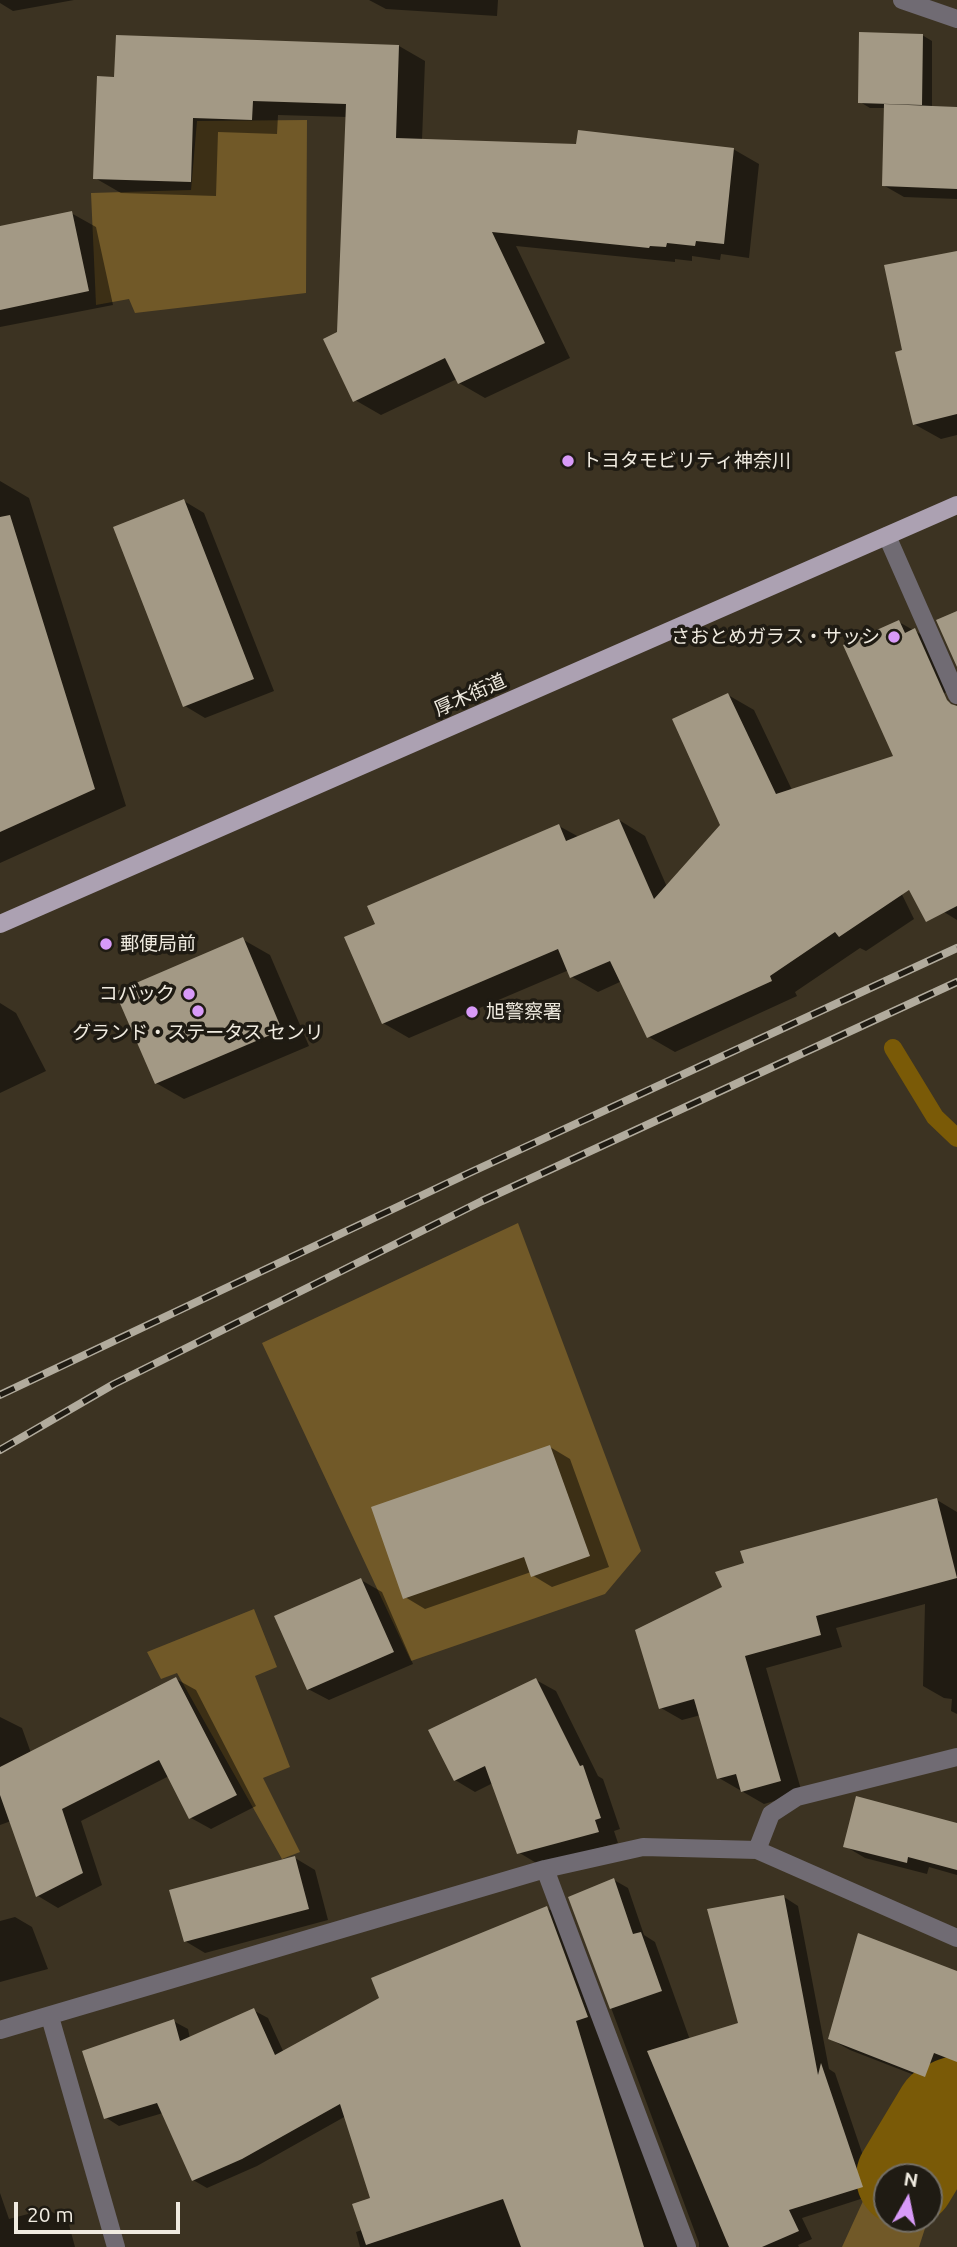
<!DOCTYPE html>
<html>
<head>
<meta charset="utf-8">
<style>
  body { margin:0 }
  #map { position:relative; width:957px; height:2247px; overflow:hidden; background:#3c3322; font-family:Ubuntu,sans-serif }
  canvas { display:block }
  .north { position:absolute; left:873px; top:2163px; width:70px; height:70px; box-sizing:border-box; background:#1f1b13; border:2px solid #736e65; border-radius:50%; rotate:9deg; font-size:19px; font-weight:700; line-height:28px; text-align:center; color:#f0ebe0 }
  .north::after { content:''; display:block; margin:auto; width:24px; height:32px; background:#d89af8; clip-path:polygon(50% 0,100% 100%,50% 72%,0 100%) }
  .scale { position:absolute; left:14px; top:2202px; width:166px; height:32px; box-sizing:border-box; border:4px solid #f0ebe0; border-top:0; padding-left:9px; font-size:21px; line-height:24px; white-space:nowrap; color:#f0ebe0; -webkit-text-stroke:5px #1f1b13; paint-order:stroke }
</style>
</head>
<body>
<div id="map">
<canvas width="957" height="2247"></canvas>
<div class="north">N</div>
<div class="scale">20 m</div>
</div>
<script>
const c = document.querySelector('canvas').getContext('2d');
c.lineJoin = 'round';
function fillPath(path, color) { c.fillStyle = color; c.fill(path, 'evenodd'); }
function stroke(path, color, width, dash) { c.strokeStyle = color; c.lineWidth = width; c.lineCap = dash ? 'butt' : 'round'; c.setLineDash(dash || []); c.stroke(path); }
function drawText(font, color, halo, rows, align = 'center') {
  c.font = font + ' Ubuntu,"Noto Sans JP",sans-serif'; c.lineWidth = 7; c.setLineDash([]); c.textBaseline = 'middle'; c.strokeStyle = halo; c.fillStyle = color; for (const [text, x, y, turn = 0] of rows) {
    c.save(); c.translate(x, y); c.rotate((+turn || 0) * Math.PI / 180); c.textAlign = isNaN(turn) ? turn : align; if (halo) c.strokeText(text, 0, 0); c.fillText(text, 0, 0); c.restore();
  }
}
fillPath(new Path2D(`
  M307 120 306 293 135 313 129 299 96 305 91 193 191 190 197 121Z
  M518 1223 641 1551 605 1594 411 1661 262 1343Z
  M254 1609 277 1667 255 1676 290 1767 263 1778 300 1852 282 1859 177 1673 161 1679 147 1652Z
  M957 2116V2149L949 2158 929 2217V2177H917L939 2137Z
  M887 2194V2219H928L919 2247H842L863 2201Z`), '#715928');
fillPath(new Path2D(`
  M0 0H74L13 11 0 3Z
  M369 0H498L497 16 386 9Z
  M922 35 932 41V108L957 109V199L904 197 883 185 886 108H870L860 102Z
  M399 46 425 61 422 140 733 149 759 164 749 258 721 254 720 260 692 256V261L675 259V262L516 246 570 358 485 398 459 383 457 379 381 415 355 400 339 333 347 117 278 115 277 134 218 132 216 196 121 193 95 178 116 78Z
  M71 213 96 227 113 305 0 327V228Z
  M957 252V435L941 439 914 424Z
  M0 481 29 498 126 806 0 863Z
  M184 501 204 513 274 691 205 718 185 706Z
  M899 622 941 646 957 687 938 696 957 734V920L944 912 886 862 914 919 866 951 860 948 795 992 797 996 675 1052 649 1037 622 981 598 992 572 977 569 970 409 1038 383 1023 377 925 559 826 579 837 619 820 645 836 667 887 722 825 728 695 754 710 792 790 896 757Z
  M242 939 270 955 309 1046 184 1099 156 1083Z
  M0 1003 16 1013 46 1071 0 1093Z
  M550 1447 570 1459 609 1567 552 1587 532 1575 531 1572 425 1609 405 1597Z
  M937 1500 957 1512V1714L951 1711 952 1699 944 1698 923 1686 925 1604 836 1628 842 1647 766 1668 802 1793 764 1804 719 1778 701 1715 682 1720 661 1708Z
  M361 1580 382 1592 413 1664 329 1700 308 1689Z
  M176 1679 196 1690 256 1806 211 1829 191 1818 169 1776 81 1821 102 1885 58 1908 38 1896 11 1821 0 1825V1717L22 1728 31 1753Z
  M536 1680 556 1691 598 1776 603 1779 620 1829 614 1831 618 1843 538 1864 518 1852 493 1783 475 1792 455 1780Z
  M957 1825V1875L929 1867 927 1874 865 1858 845 1846Z
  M295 1858 315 1870 328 1920 205 1953 185 1941Z
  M614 1880 628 1888 644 1935 655 1942 690 2040 740 2024 784 1897 798 1906 829 2069 835 2073 876 2194 802 2218 812 2239 798 2245 799 2247H699V2243L570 1898Z
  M547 1908 561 1916 685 2247H360L356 2232 362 2230 372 2199 346 2116 257 2166 207 2188 193 2180 163 2113 119 2126 105 2117 173 2021 188 2029 190 2039 253 2010 268 2018 284 2053Z
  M15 1917 32 1927 48 1969 0 1982V1921Z
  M957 1972V2064L954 2063 945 2087 850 2050 830 2039Z
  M0 2193 9 2219 47 2209 68 2221 75 2247H0Z`), '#0007');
stroke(new Path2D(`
  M893 1048 935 1117 957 1138`), '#7a5a07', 18);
stroke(new Path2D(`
  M906 2177 945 2112 957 2106`), '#7a5a07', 100);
fillPath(new Path2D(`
  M859 32 923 34 922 105 858 103Z
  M116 35 399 45 396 138 576 144 578 130 734 148 724 244 696 241 695 246 667 243 666 247 650 246 649 248 492 232 545 343 458 384 445 358 353 402 323 339 337 332 346 104 253 101 252 120 193 118 191 182 93 179 97 76 114 77Z
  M884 104 957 107V189L882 186Z
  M72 211 89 291 0 310V226Z
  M957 251V414L913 425 895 352 902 350 884 265Z
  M184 499 254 679 183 707 113 527Z
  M10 515 95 789 0 832V517Z
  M957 611V667L936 620Z
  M899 620 905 633 915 628 947 700 951 704 957 706V906L926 922 909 890 839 937 835 932 770 976 772 981 647 1038 610 961 570 978 558 949 382 1024 344 937 375 924 367 906 559 824 566 841 619 819 654 899 720 825 672 719 728 693 776 794 893 756 843 645Z
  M243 937 282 1030 155 1084 115 992Z
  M550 1445 590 1556 531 1577 524 1557 403 1599 371 1507Z
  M937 1498 957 1578 816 1616 821 1635 745 1656 781 1781 741 1792 736 1774 717 1779 694 1699 659 1709 635 1630 722 1587 715 1572 744 1563 740 1551Z
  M361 1578 394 1652 307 1690 274 1616Z
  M176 1677 237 1795 189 1819 159 1760 62 1809 83 1873 36 1897 0 1795V1767Z
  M536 1678 580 1766 583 1765 601 1818 595 1820 599 1832 517 1854 485 1766 454 1781 428 1730Z
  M856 1796 957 1823V1870L908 1857 907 1863 843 1847Z
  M295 1856 309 1909 184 1942 169 1890Z
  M614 1878 633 1934 641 1932 662 1991 610 2009 568 1897Z
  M784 1895 818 2075 821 2063 863 2187 789 2210 799 2231 762 2247H729L647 2051 738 2023 707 1909Z
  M547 1906 588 2017 576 2021 644 2247H521L503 2199 366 2245 352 2204 370 2198 340 2104 242 2159 192 2181 157 2103 104 2119 82 2051 174 2019 180 2041 254 2008 275 2055 379 1998 371 1978Z
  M858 1933 957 1971V2062L934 2053 925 2077 828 2039Z`), '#a39985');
stroke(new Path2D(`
  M902 0 957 19
  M887 536 957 695
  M757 1850 771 1814 797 1797 957 1757
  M545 1869 687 2247
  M50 2017 116 2247
  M0 2030 545 1869 643 1847 757 1850 957 1938`), '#706b73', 18);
stroke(new Path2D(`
  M0 924 957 505`), '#aca1b2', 18);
const rail = new Path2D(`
  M0 1395 467 1174 957 948
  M0 1450 114 1384 482 1201 957 982`);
stroke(rail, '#b1ab9d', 8);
stroke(rail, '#1f1b13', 5, [16]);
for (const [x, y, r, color] of [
  [568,461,7,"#d89af8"],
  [894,637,7,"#d89af8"],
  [106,944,7,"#d89af8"],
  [189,994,7,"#d89af8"],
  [198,1011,7,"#d89af8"],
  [472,1012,7,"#d89af8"]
]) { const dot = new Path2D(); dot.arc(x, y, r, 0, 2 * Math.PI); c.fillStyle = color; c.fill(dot); stroke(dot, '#1f1b13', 2.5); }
drawText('19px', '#f0ebe0', '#1f1b13', [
  ["トヨタモビリティ神奈川",582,461],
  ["さおとめガラス・サッシ",880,637,"right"],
  ["郵便局前",120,944],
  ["コバック",175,994,"right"],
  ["旭警察署",486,1012],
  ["グランド・ステータス センリ",198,1033,"center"]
], 'left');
drawText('19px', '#f0ebe0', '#1f1b13', [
  ["厚木街道",470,695,-24]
]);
</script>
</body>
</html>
